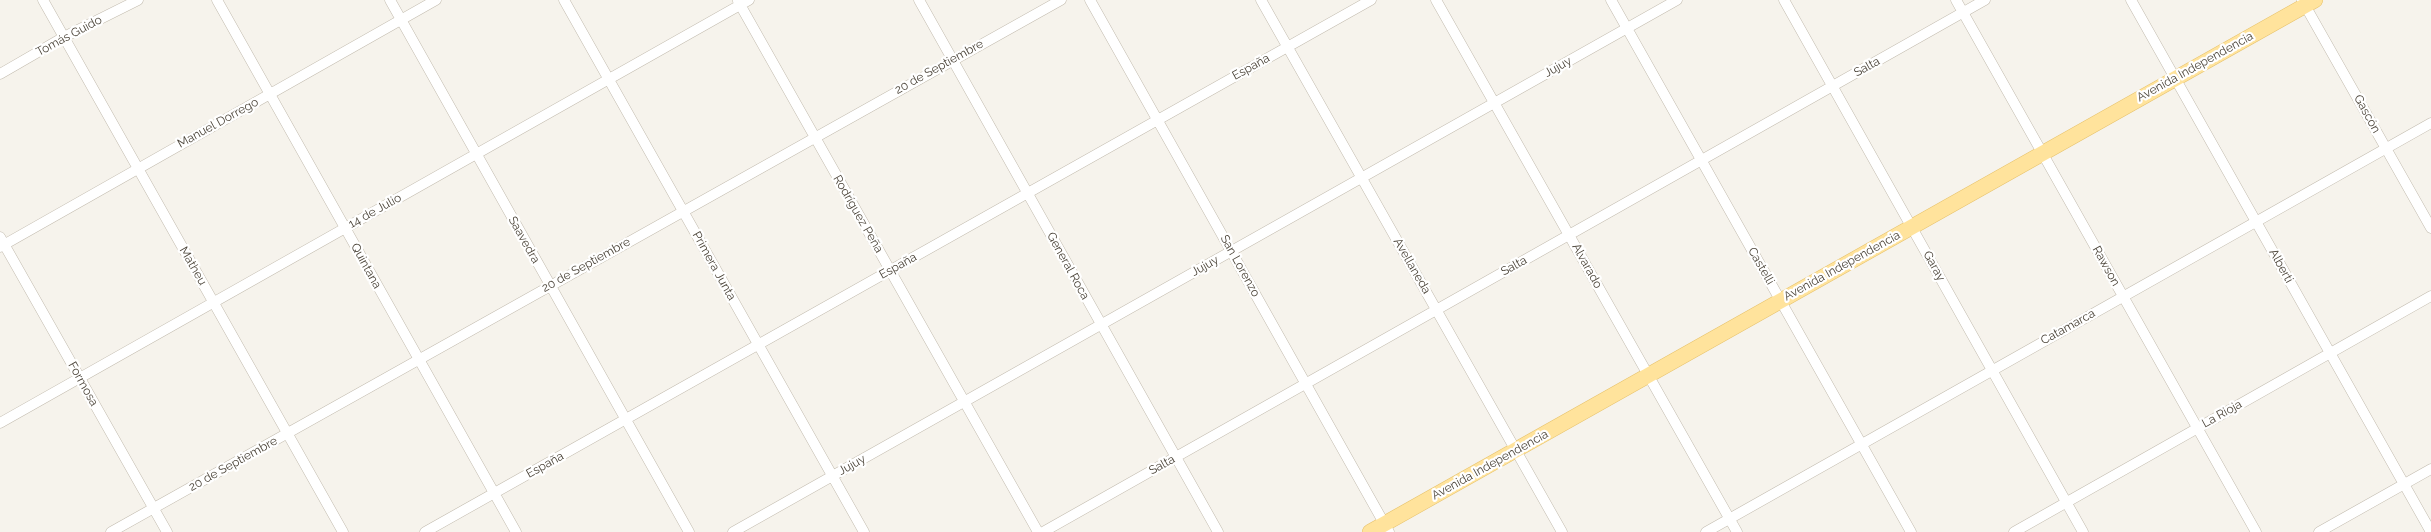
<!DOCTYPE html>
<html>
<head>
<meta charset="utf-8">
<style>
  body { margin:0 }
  canvas { display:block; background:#f6f3ec }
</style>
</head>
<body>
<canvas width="2431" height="532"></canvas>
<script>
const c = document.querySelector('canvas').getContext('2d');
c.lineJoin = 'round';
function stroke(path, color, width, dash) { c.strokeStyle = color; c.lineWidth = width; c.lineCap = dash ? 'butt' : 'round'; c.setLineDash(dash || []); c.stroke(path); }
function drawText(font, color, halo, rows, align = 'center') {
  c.font = font + ' Raleway,sans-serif'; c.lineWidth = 4.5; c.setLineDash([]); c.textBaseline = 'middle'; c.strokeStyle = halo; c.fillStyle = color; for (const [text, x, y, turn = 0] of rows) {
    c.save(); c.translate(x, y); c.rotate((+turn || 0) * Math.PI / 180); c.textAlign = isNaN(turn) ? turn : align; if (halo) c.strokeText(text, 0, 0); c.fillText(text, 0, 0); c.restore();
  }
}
const street = new Path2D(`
  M43 0 343 532
  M217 0 516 532
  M390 0 689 532
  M564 0 864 532
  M919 0 1218 532
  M1090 0 1389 532
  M1261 0 1562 532
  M1436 0 1737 532
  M1611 0 1911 532
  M1784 0 2083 532
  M1956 0 2256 532
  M2131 0 2431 532
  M2302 0 2431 228
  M738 1 1038 532
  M0 74 64 37 138 0
  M0 237 167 532
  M0 247 436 0
  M0 423 749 0
  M111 532 1061 0
  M425 532 1371 0
  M733 532 1677 0
  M1043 532 1985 0
  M1706 532 2431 123
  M2014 532 2431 296
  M2319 532 2431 469`);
const primary = new Path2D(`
  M1370 532 2315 0`);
stroke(street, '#c2bbae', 11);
stroke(primary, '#e6c16a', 16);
stroke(street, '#fff', 10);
stroke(primary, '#ffe39c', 15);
drawText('12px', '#4b4439', '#fff', [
  ["Tomás Guido",69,36,-28],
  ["20 de Septiembre",939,67,-29],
  ["España",1251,67,-29],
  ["Jujuy",1558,67,-29],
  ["Salta",1867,67,-29],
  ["Avenida Independencia",2195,67,-29],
  ["Gascón",2367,114,61],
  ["Manuel Dorrego",218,123,-29],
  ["14 de Julio",375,211,-29],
  ["Rodríguez Peña",858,214,60],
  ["Saavedra",524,240,61],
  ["20 de Septiembre",586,265,-29],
  ["Matheu",193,266,60],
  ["Quintana",366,266,61],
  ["Primera Junta",714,266,61],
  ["España",898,266,-29],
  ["General Roca",1068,266,61],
  ["Jujuy",1205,266,-29],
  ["San Lorenzo",1240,266,61],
  ["Avellaneda",1412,266,60],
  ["Salta",1514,266,-29],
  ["Alvarado",1587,266,61],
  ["Castelli",1761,266,60],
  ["Avenida Independencia",1842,266,-29],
  ["Garay",1934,266,61],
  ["Rawson",2106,266,61],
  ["Alberti",2281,266,61],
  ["Catamarca",2068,327,-29],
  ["Formosa",83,384,61],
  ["La Rioja",2222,414,-29],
  ["20 de Septiembre",233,464,-29],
  ["España",545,465,-29],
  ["Jujuy",852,465,-29],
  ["Salta",1162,465,-29],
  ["Avenida Independencia",1490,465,-29]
]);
</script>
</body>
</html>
